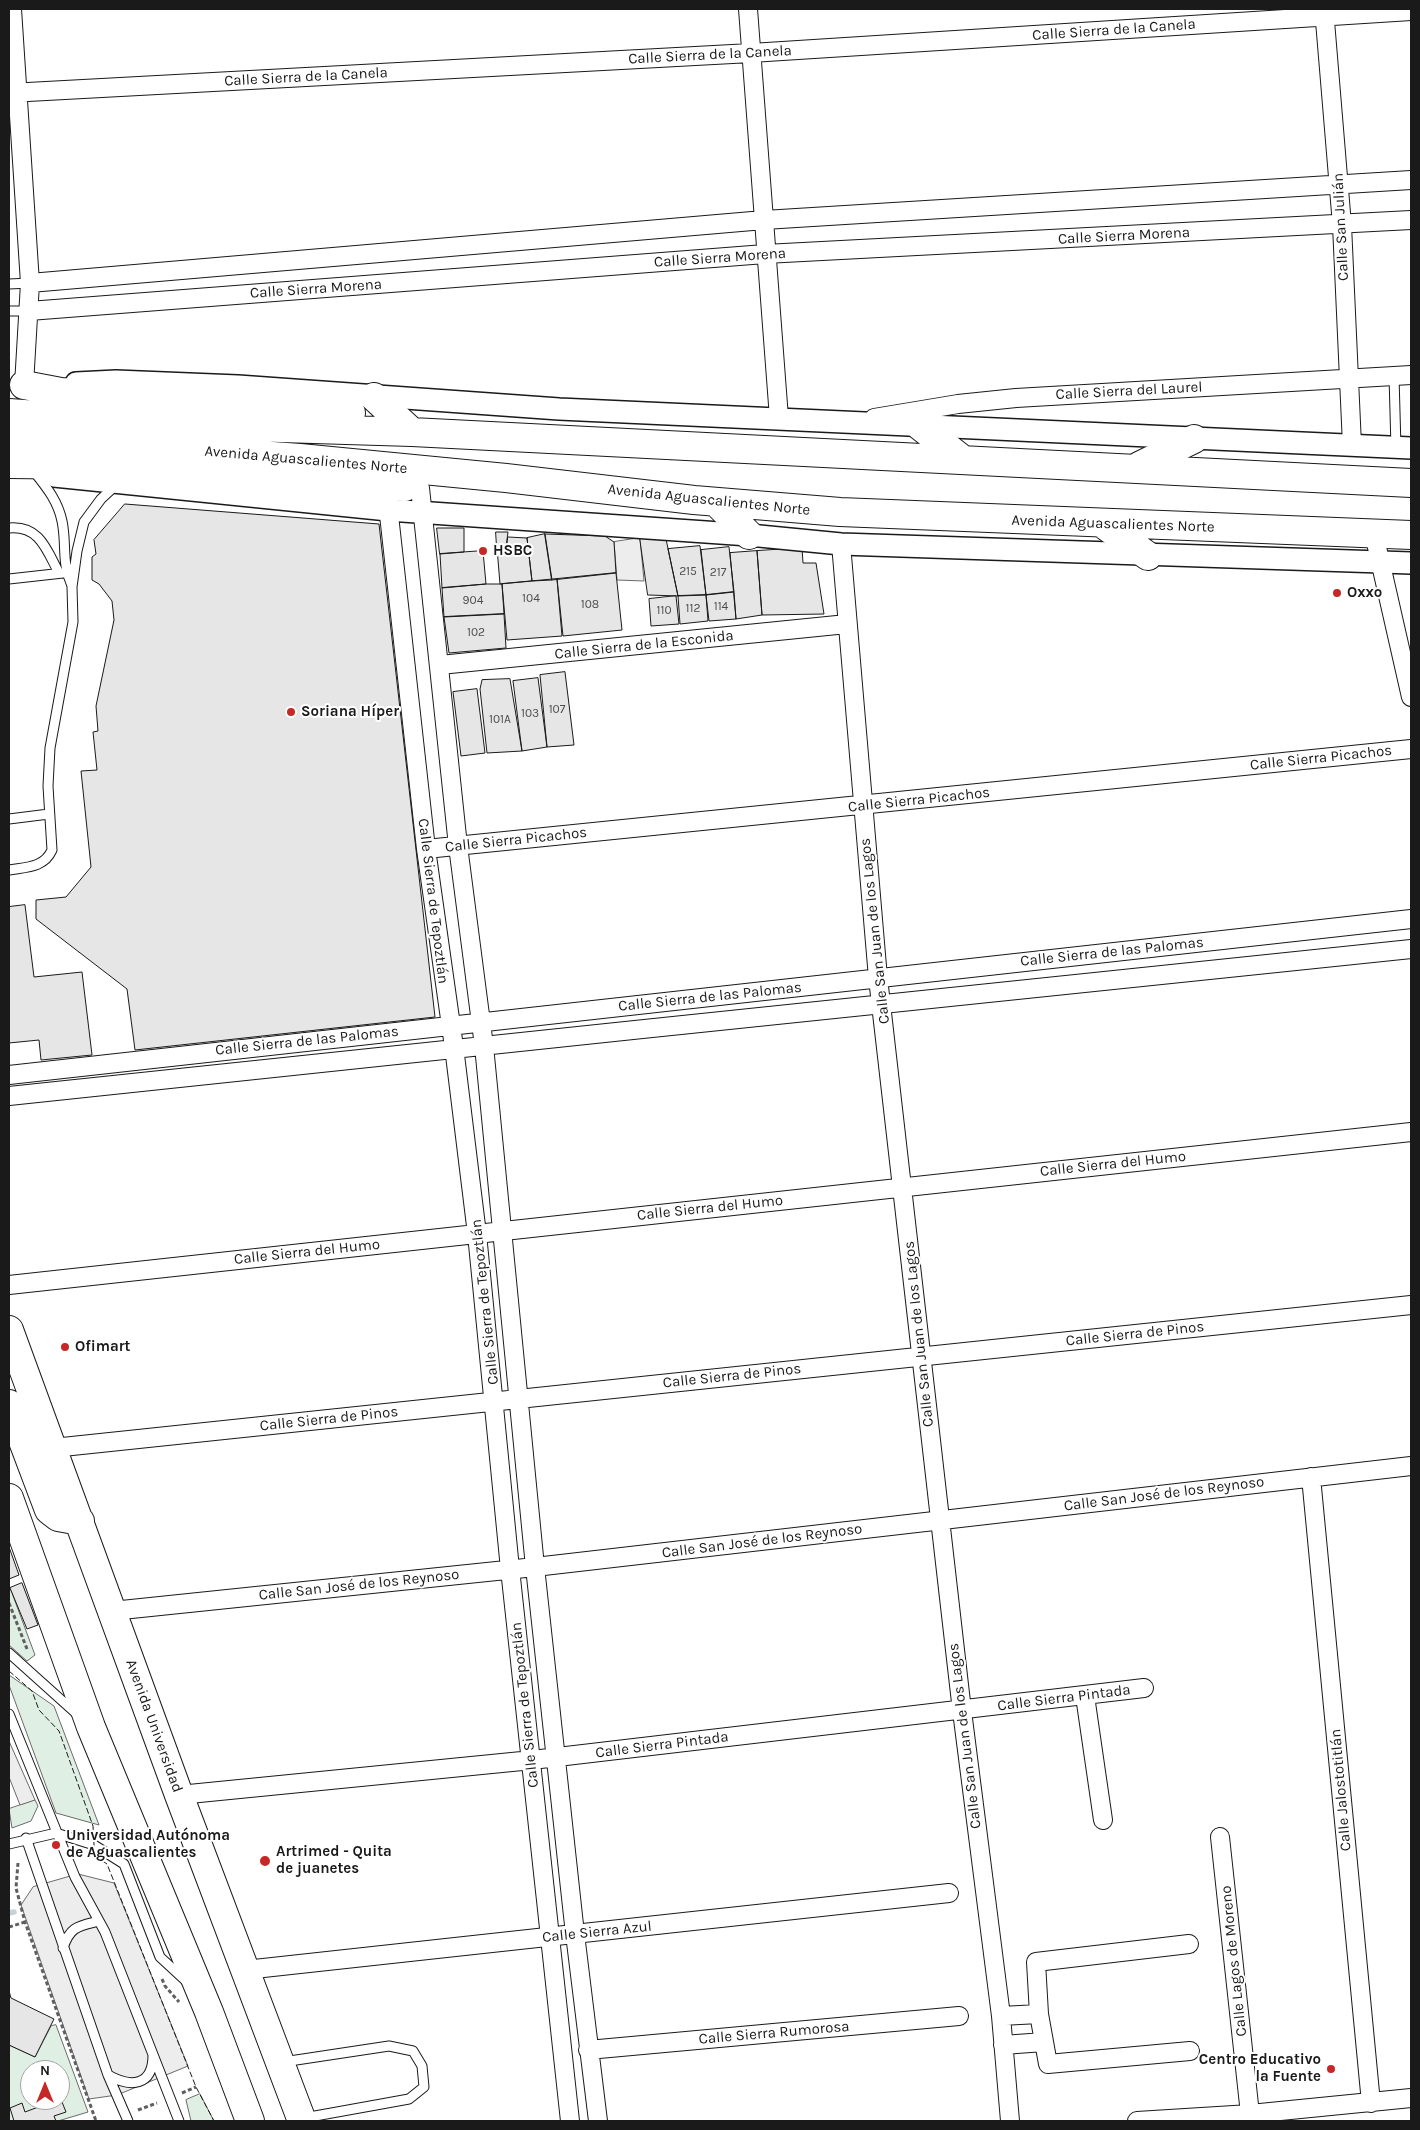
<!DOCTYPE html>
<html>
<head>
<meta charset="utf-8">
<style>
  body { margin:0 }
  #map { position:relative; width:1420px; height:2130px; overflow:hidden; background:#fff; font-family:Karla,sans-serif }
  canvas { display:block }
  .frame { position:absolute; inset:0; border:10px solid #1a1a1a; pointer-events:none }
  .north { position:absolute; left:20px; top:2060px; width:50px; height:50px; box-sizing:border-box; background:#fff; border:1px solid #a3a3a3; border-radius:50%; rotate:0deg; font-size:14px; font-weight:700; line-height:20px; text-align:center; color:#1a1a1a }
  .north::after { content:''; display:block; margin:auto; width:18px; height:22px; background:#c62828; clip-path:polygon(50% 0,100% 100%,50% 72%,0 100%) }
</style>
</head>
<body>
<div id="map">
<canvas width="1420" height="2130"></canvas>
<div class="frame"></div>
<div class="north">N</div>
</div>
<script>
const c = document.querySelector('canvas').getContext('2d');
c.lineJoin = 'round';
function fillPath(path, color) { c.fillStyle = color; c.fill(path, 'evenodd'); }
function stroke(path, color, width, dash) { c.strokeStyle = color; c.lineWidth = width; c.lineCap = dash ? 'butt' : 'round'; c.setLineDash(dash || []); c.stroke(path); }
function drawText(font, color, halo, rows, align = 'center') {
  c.font = font + ' Karla,sans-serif'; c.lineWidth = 4; c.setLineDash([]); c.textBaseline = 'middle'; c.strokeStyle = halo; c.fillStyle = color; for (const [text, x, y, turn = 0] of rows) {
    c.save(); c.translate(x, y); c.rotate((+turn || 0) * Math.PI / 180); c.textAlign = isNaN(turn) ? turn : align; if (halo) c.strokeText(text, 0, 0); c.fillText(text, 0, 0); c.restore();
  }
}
const green = new Path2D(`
  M9 1585 35 1655 27 1661 9 1645Z
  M9 1675 54 1706 99 1825 56 1813 9 1685Z
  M35 1800 38 1806 31 1821 12 1828 9 1809Z
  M56 2025 88 2112 58 2121H9V2045L35 2057 51 2026ZM30 2070H60V2100H30Z
  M200 2094 214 2121H191L186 2100Z`);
fillPath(green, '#e0efe3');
stroke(green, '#6a6a6a', 1);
const parking = new Path2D(`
  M640 538 644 581 617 580 614 542Z
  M9 1741 35 1800 20 1805 9 1777Z
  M78 1874 114 1883 188 2066 117 2095 89 2099 21 1905 33 1887Z`);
fillPath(parking, '#ededed');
stroke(parking, '#6a6a6a', 1);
stroke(new Path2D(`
  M9 1913 14 1912`), '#c6d2dc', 5.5);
const building = new Path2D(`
  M125 504 379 524 435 1017 135 1050 127 989 36 919V900L66 897 91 867 81 771 97 770 93 732 98 731 96 706 114 620 112 601 99 584 92 580V557L96 554 94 540Z
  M437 528H464V552L440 554Z
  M496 532H508L506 548H497Z
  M545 534 605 536 614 542 616 573 552 580Z
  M545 534 552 580 532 581 527 538Z
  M508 537 527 538 532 581 500 584 497 548H506Z
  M640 538 666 539 678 596 648 595Z
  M700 546 706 595 678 596 668 549Z
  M729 547 734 592 706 595 701 550Z
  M802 548 803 563H816L824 614 762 615 757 551Z
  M483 551 486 584 442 588 440 554Z
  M757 551 762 615 736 619 730 553Z
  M616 573 622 630 563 636 557 579Z
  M557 579 562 636 507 640 502 584Z
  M486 584H502L504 614 444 617 442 588Z
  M734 592 736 619 709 621 706 595Z
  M706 595 708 621 680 624 678 596Z
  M676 596 679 624 651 626 649 599Z
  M504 614 506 648 449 653 444 617Z
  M565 672 574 745 547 747 540 675Z
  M538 678 547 747 522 751 513 681Z
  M510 679 522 751 487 753 480 689 482 680Z
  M477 689 485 753 461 756 453 692Z
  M25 905 34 977 82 972 92 1055 41 1060 39 1040 9 1043V907Z
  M9 1547 19 1575 9 1579Z
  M22 1583 38 1625 27 1629 10 1588Z
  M9 1991 11 1998 54 2019 35 2057 9 2045Z
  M62 2102 66 2112 54 2116 56 2121H12H14L10 2108 22 2103 25 2112 49 2103 50 2107Z`);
fillPath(building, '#e6e6e6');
stroke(building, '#1a1a1a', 1);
const service = new Path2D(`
  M9 284 30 283
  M9 311H29
  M1394 376 1396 448
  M36 474C48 489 58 502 62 521 67 545 61 561 72 586
  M9 528C40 525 47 551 59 573
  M9 579 63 573
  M9 819 49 814
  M9 870C26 867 44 868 52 850L48 786 50 748 73 622 72 587 77 551 84 522 101 499 116 485
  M9 1653 78 1715
  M9 1714 75 1877 105 1932 179 2121
  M26 1838 108 2075 128 2121
  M9 1844 56 1833 94 1845 124 1864 160 1957 186 1981
  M63 1948C70 1926 79 1926 99 1921
  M283 2062 389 2046 413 2051 422 2066 424 2087 409 2099 304 2118
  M108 2075C131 2088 153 2086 153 2055`);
const minor = new Path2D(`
  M12 9 30 283 24 385
  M748 9 779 418
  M1324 9 1342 225 1352 445
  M9 93 751 53 1411 11
  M30 283 764 220 1411 180
  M29 311 765 254 1411 220
  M874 418 958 404 1016 398 1411 375
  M420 488 458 846 484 1046 535 1567 575 1934 598 2121
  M387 497 426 849 454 1047 477 1234 510 1569 570 2121
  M1374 534 1411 697
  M841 544 878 978 962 1711 1001 2016 1010 2121
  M440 665 847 624
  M426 849 1411 749
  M9 1075 1411 919
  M9 1096C476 1045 944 999 1411 949
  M9 1285 1411 1132
  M53 1448 1411 1305
  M1311 1477 1371 2103
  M112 1611 535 1567 1411 1466
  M1085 1696 1103 1820
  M179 1795 532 1760 1144 1688
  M1220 1837 1250 2114
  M1189 1944 1036 1962 1039 2014 1048 2064 1190 2051
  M245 1970 949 1893
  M1001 2016 1039 2014
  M1003 2045 1044 2042
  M588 2050 959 2016
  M1137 2121 1250 2114 1411 2098`);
const tertiary = new Path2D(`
  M76 383 116 381 238 386 559 409 1411 448
  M54 476 388 510 749 535 841 544 1411 563`);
const primary = new Path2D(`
  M24 385 61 392 351 413
  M374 397 412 432
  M9 413 183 425 412 432 1411 483
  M920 426 962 459
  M9 437 300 458 506 478 694 500 840 512 1411 535
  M9 464 97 465 405 487
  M1139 466 1194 439
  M716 502 749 535
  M1103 524 1148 556
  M9 1330 179 1795 302 2121
  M9 1404 49 1510 58 1517 80 1521
  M9 1498 91 1727 209 2012 250 2121`);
stroke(service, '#1a1a1a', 11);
stroke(minor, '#1a1a1a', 20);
stroke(tertiary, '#1a1a1a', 24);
stroke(primary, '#1a1a1a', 30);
stroke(new Path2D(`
  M9 1603 27 1649
  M18 1863 16 1888 25 1922 96 2121
  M9 1927 25 1922
  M162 1979 165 1986 179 2002
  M182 2093 196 2087
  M138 2110 157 2103`), '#5f5f5f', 3, [4, 2.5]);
stroke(service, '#fff', 9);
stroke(minor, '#fff', 18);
stroke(tertiary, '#fff', 21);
stroke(primary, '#fff', 28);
stroke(new Path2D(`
  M9 1671 32 1691 39 1710 59 1731 93 1826 94 1845 92 1854 107 1864 196 2087 214 2121`), '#1a1a1a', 1, [6, 2.5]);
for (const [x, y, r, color] of [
  [483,551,5,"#c62828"],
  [1337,593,5,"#c62828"],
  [291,712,5,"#c62828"],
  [65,1347,5,"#c62828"],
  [56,1845,5,"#c62828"],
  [265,1861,6,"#c62828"],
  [1331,2069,5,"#c62828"]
]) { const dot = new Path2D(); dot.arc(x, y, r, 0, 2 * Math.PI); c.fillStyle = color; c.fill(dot); stroke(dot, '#fff', 2); }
drawText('12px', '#4d4d4d', null, [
  ["215",688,572],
  ["217",718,573],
  ["104",531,599],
  ["904",473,601],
  ["108",590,605],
  ["114",721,607],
  ["112",693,609],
  ["110",664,611],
  ["102",476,633],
  ["107",557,710],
  ["103",530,714],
  ["101A",500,720]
]);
drawText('15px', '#1a1a1a', '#fff', [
  ["Calle Sierra de la Canela",1114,30,-4],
  ["Calle Sierra de la Canela",710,55,-3],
  ["Calle Sierra de la Canela",306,77,-3],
  ["Calle San Julián",1341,227,-93],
  ["Calle Sierra Morena",1124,236,-3],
  ["Calle Sierra Morena",720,258,-4],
  ["Calle Sierra Morena",316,289,-4],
  ["Calle Sierra del Laurel",1129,391,-3],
  ["Avenida Aguascalientes Norte",306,460,5],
  ["Avenida Aguascalientes Norte",709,500,6],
  ["Avenida Aguascalientes Norte",1113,524,2],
  ["Calle Sierra de la Esconida",644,645,-6],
  ["Calle Sierra Picachos",1321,758,-6],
  ["Calle Sierra Picachos",919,800,-6],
  ["Calle Sierra Picachos",516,840,-6],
  ["Calle Sierra de Tepoztlán",433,901,83],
  ["Calle San Juan de los Lagos",875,931,-96],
  ["Calle Sierra de las Palomas",1112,952,-6],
  ["Calle Sierra de las Palomas",710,997,-6],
  ["Calle Sierra de las Palomas",307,1041,-6],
  ["Calle Sierra del Humo",1113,1164,-6],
  ["Calle Sierra del Humo",710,1208,-6],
  ["Calle Sierra del Humo",307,1252,-6],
  ["Calle Sierra de Tepoztlán",485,1302,-96],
  ["Calle San Juan de los Lagos",919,1334,-96],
  ["Calle Sierra de Pinos",1135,1334,-6],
  ["Calle Sierra de Pinos",732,1376,-6],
  ["Calle Sierra de Pinos",329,1419,-6],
  ["Calle San José de los Reynoso",1164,1494,-7],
  ["Calle San José de los Reynoso",762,1541,-7],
  ["Calle San José de los Reynoso",359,1585,-6],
  ["Calle Sierra Pintada",1064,1698,-7],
  ["Calle Sierra de Tepoztlán",525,1705,-96],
  ["Avenida Universidad",154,1726,70],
  ["Calle San Juan de los Lagos",965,1736,-97],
  ["Calle Sierra Pintada",662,1745,-7],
  ["Calle Jalostotitlán",1341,1790,-95],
  ["Calle Sierra Azul",597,1932,-6],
  ["Calle Lagos de Moreno",1234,1961,-96],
  ["Calle Sierra Rumorosa",774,2033,-5]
]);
drawText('bold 15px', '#1a1a1a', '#fff', [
  ["HSBC",493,551],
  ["Oxxo",1347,593],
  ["Soriana Híper",301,712],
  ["Ofimart",75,1347],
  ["Universidad Autónoma",66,1836],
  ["de Aguascalientes",66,1853],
  ["Artrimed - Quita",276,1852],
  ["de juanetes",276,1869],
  ["Centro Educativo",1321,2060,"right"],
  ["la Fuente",1321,2077,"right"]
], 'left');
</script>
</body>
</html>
